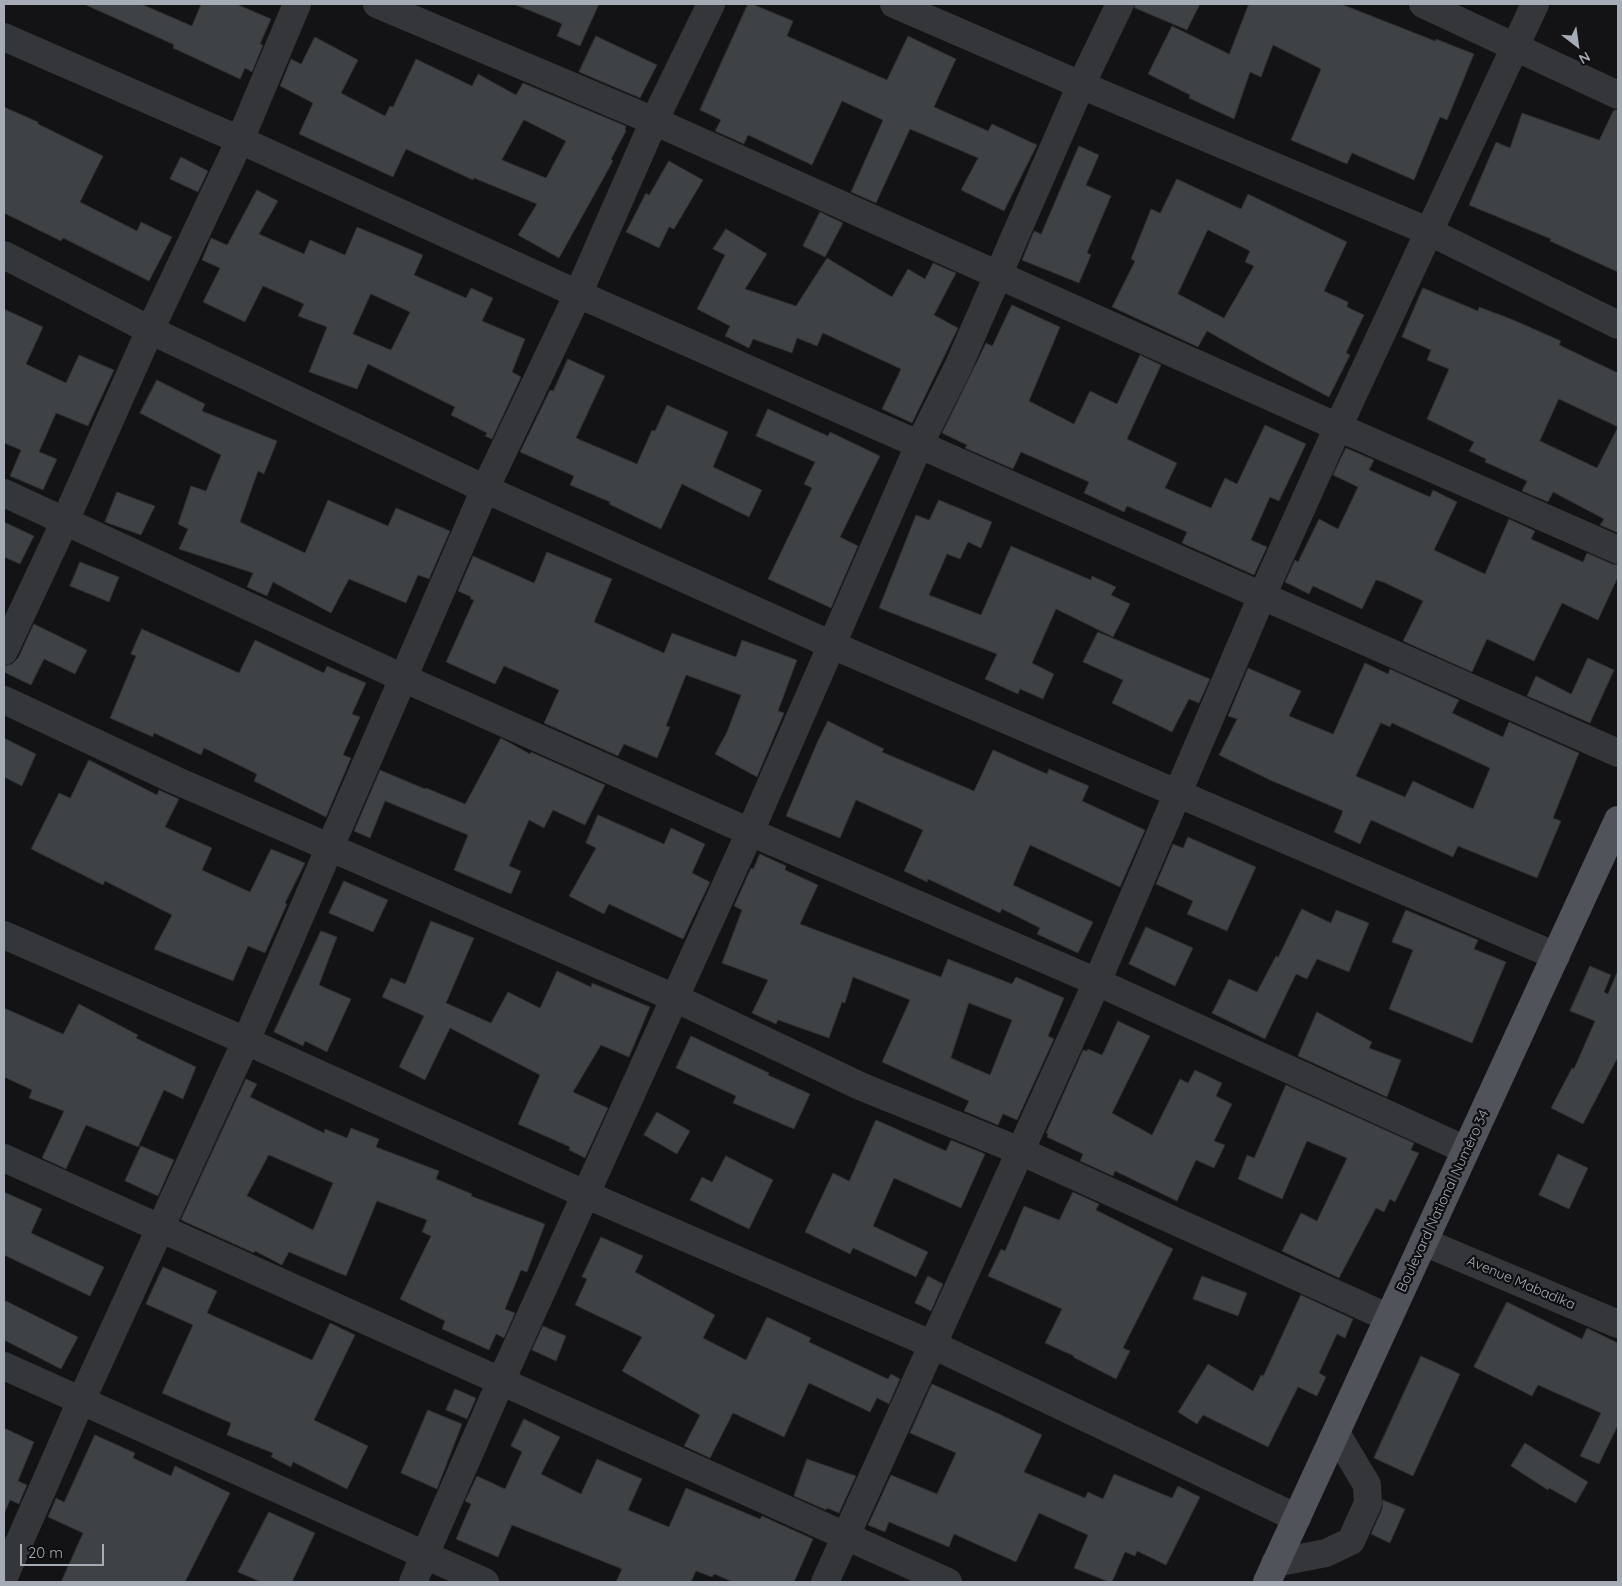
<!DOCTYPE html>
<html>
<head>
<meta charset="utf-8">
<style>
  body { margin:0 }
  #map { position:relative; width:1622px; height:1586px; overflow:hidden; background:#131315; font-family:Quicksand,sans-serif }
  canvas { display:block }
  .frame { position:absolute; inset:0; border:5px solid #a5acb6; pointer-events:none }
  .north { position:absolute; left:1552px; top:20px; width:50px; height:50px; -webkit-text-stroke:4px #0e0e10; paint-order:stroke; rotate:150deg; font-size:14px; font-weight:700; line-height:20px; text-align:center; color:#a5acb6 }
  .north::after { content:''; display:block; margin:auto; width:18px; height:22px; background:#a5acb6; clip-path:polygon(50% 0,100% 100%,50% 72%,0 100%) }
  .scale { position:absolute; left:20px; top:1544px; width:84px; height:22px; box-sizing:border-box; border:2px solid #a5acb6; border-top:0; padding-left:6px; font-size:15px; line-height:18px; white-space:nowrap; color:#a5acb6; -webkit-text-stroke:4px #0e0e10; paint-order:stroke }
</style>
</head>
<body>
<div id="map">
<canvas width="1622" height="1586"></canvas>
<div class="frame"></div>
<div class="north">N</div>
<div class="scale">20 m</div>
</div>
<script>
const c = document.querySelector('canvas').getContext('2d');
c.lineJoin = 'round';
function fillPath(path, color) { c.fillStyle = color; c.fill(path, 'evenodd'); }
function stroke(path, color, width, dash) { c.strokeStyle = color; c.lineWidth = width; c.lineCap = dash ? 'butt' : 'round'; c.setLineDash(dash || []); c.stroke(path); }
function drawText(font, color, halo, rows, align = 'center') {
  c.font = font + ' Quicksand,sans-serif'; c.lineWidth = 4.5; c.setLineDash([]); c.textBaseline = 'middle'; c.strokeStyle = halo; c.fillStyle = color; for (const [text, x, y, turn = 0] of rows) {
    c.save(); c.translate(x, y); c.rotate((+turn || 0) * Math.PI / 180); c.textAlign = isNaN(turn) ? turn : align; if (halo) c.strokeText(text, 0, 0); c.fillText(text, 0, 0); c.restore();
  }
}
const building = new Path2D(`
  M84 4H141L192 26 201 4H236L271 19 260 44 263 45 252 72 245 68 240 79 173 48 174 45Z
  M514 4H599L580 46 557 36 562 24Z
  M748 4H752L793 21 787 36 887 80 908 36 956 59 934 107 988 131 992 124 1037 145 1004 211 961 190 978 158 910 129 876 203 851 192 883 120 842 101 812 165 748 135 744 144 715 131 721 120 700 110Z
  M1135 4H1200L1187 30 1135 8Z
  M1249 4H1341L1435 41 1436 39 1474 54 1447 120 1440 117 1414 180 1352 153 1347 164 1291 140 1321 69 1273 45 1261 77 1250 72 1234 119 1189 98 1190 95 1148 74 1172 26 1229 54Z
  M596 36 657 65 640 98 579 72Z
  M315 37 358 60 341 93 385 116 390 106 393 107 416 59 472 86 478 74 516 95 523 83 626 126 625 130 626 131 611 159 613 161 559 258 518 235 537 204 474 178 473 180 406 149 393 177 299 134 313 103 280 86 291 59 301 64ZM524 120 566 141 546 178 502 160Z
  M4 107 38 122V124L103 156 80 202 137 231 141 222 172 237 149 281 63 238 61 241 4 213Z
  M1614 110H1618V272L1550 241 1551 239 1469 205 1496 142 1510 148 1522 113 1599 140Z
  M1079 146 1099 155 1086 185 1111 196 1087 253 1091 255 1079 283 1022 260 1034 231 1041 234Z
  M181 157 208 171 198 192 170 179Z
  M669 161 703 180 674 229 669 227 659 248 626 232 646 193 649 195Z
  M1177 179 1241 209 1248 194 1347 242 1324 291 1348 302 1347 307 1364 315 1346 353 1350 355 1329 397 1260 361 1207 331 1198 347 1112 307 1135 261 1131 259 1151 209 1160 213ZM1208 230 1250 251 1245 262 1254 266 1224 318 1178 294Z
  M257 190 278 201 259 234 304 254 310 240 345 255 357 227 423 255 414 275 466 298 471 288 493 298 482 321 525 339 512 372 521 377 492 439 485 436 487 433 451 415 455 407 368 364 357 389 309 372 327 327 298 316 304 304 263 286 245 322 203 302 220 268 202 260 211 238 227 245ZM371 294 410 312 391 350 353 334Z
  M820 212 843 223 825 257 803 246Z
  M726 229 767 254 745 289 796 306 827 258 892 297 908 269 925 279 933 263 956 273 934 315 958 328 912 423 882 409 901 369 823 333 817 346 797 338 792 353 753 339 749 348 725 336 730 326 697 309 725 255 713 249Z
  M1423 288 1478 311 1479 307 1511 319 1561 341 1559 345 1618 373V533L1600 525 1604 519 1553 492 1548 502 1522 491 1527 481 1485 462 1486 459 1469 451 1474 442 1427 419 1449 369 1427 360 1431 350 1402 337ZM1559 399 1618 427 1597 468 1540 441Z
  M1012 305 1060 327 1029 401 1074 424 1090 391 1117 404 1140 355 1161 365 1127 439 1177 463 1165 488 1211 508 1225 478 1237 484 1265 425 1306 444 1279 501 1270 497 1251 540 1267 547 1254 575 1182 543 1187 532 1127 506 1124 512 1084 493 1089 482 1021 452 1013 469 965 448 967 445 942 433 986 343 992 346Z
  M4 309 43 327 26 364 66 383 79 355 114 370 88 426 56 413 39 452 57 459 43 490 10 476 21 450 4 443Z
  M568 359 605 376 576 438 637 464 652 430 655 431 667 405 728 432 713 467 762 490 749 517 682 484 661 529 609 504 610 502 570 485 574 476 520 452 550 390 553 391Z
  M157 380 205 404 202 411 277 441 264 474 258 471 240 522 305 553 328 500 388 526 396 508 450 531 429 579 418 575 406 603 349 579 331 613 273 582 267 596 247 587 253 573 179 549 188 529 178 524 191 486 206 491 221 455 140 413Z
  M768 409 828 436 830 432 880 456 840 537 858 546 831 608 768 579 812 488 804 484 815 462 756 436Z
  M1346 448 1374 460 1369 470 1430 497 1433 490 1457 502 1434 550 1485 574 1509 519 1535 531 1531 539 1583 562 1587 553 1612 564 1618 565V577L1598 620 1562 603 1534 661 1487 639 1472 672 1403 641 1423 601 1383 582 1376 580 1362 609 1313 586 1309 594 1285 582 1295 560 1298 562 1319 519 1338 529 1358 487 1333 475Z
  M117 492 155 506 141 535 105 522Z
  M939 500 992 522 981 548 968 542 960 559 947 554 929 595 981 615 1011 546 1091 580 1092 576 1116 587 1111 595 1130 604 1113 637 1056 609 1032 663 1054 674 1043 699 1020 689 1018 694 985 679 997 654 879 608 916 515 929 520Z
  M4 522 34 536 20 564 4 557Z
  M547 552 612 579 594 622 664 653 672 633 736 657 742 640 797 660 778 711 784 713 757 777 715 754 727 732 741 695 686 675 666 726 670 727 657 758 624 744 618 756 544 723 559 690 504 666 495 684 446 662 474 600 470 599 471 597 458 591 473 556 534 583Z
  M80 562 119 577 109 602 70 586Z
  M34 624 87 650 75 674 44 659 31 685 4 672V666L12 664 18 658Z
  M142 629 239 673 255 640 324 673 327 666 366 683 352 714 360 717 343 755 351 758 326 817 254 781 257 774 204 748 201 755 154 733 153 737 110 718 136 656 131 654Z
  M1098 632 1210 679 1199 703 1189 699 1172 732 1112 703 1123 680 1083 662Z
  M1588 658 1614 670 1590 723 1527 696 1536 676 1571 694Z
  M1365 663 1388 674 1390 669 1459 700 1452 713 1503 737 1509 722 1579 753 1553 818 1561 821 1537 878 1458 846 1453 857 1371 820 1360 844 1334 832 1343 811 1270 780 1219 755 1237 719 1228 716 1248 668 1301 691 1289 716 1333 734ZM1381 723 1390 727 1392 723 1490 768 1473 809 1413 781 1405 797 1356 776Z
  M828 721 884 749 882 752 974 791 993 750 1047 774 1049 769 1089 786 1082 801 1145 830 1120 887 1030 845 1013 885 1093 922 1078 953 1037 934 1040 928 1002 909 1000 913 928 879 927 882 904 871 923 830 856 800 840 838 786 816 817 743Z
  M4 738 36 754 22 786 4 777Z
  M501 738 530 754 531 752 605 785 585 825 553 810 544 828 529 820 509 866 521 871 511 894 454 870 468 835 385 801 370 838 354 831 380 770 425 789 426 788 465 804Z
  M89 760 157 795 159 790 179 799 165 827 212 848 202 870 250 892 271 849 305 863 285 903 287 904 265 953 248 946 233 981 154 949 172 915 105 881 103 885 31 849 59 793 70 798Z
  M598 815 664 844 671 828 705 844 692 873 710 882 683 939 609 904 604 914 569 896 596 848 586 843Z
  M1188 837 1256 867 1227 931 1187 914 1193 901 1156 884 1173 844 1183 848Z
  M760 854 786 866 785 870 818 885 800 924 941 977 948 959 1012 984 1016 977 1064 998 1048 1036 1054 1039 1017 1120 1003 1114 998 1125 964 1111 969 1101 882 1062 910 1000 853 977 845 1003 842 1002 829 1038 778 1020 776 1024 752 1013 768 980 722 963 742 910 734 906 751 868 753 869ZM969 1003 1012 1020 990 1075 951 1058Z
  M344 881 388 900 373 932 329 913Z
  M1302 909 1331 923 1336 910 1369 923 1349 972 1317 959 1307 979 1296 974 1265 1039 1212 1013 1229 979 1257 992 1276 956 1278 957Z
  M1406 910 1478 940 1474 949 1506 962 1472 1043 1389 1009 1413 950 1392 942Z
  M431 921 474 938 446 1003 491 1023 508 992 540 1008 557 971 591 987 592 983 650 1007 629 1057 601 1045 573 1092 608 1108 585 1158 569 1150 570 1147 518 1124 540 1075 450 1028 425 1080 399 1067 424 1016 382 997 391 978 405 984Z
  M1146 927 1193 948 1175 986 1129 964Z
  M321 931 337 937 319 985 351 999 327 1052 305 1041 303 1046 274 1032Z
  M1590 966 1611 975 1604 992 1608 994 1618 970V1057L1583 1124 1551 1108 1572 1068 1574 1069 1595 1021 1570 1011Z
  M79 1004 138 1035 136 1038 196 1067 183 1099 164 1090 138 1147 86 1125 66 1169 42 1158 64 1111 29 1098 32 1090 4 1077V1008L63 1034Z
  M1317 1012 1372 1042 1369 1048 1401 1060 1387 1097 1298 1056Z
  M1118 1021 1150 1036 1112 1113 1152 1135 1180 1079 1188 1083 1195 1070 1222 1083 1216 1096 1232 1104 1214 1141 1225 1145 1214 1168 1196 1160 1177 1201 1115 1171 1113 1176 1080 1161 1083 1154 1047 1137 1048 1134 1046 1133 1083 1050 1087 1051 1088 1049 1102 1055Z
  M691 1036 769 1073 768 1075 810 1094 794 1129 733 1103 736 1096 676 1068Z
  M246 1079 257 1084 250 1097 324 1133 325 1129 347 1138 351 1128 379 1139 376 1147 439 1171 436 1179 472 1194 471 1196 545 1224 527 1272 521 1270 505 1309 515 1313 504 1338 496 1334 489 1350 442 1329 445 1321 400 1299 431 1236 422 1232 427 1220 377 1201 346 1276 289 1252 282 1265 255 1251 254 1253 181 1220ZM269 1155 333 1183 313 1230 247 1196Z
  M1286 1085 1414 1143 1411 1150 1419 1153 1395 1202 1390 1199 1384 1212 1376 1208 1339 1278 1282 1251 1301 1213 1317 1221 1347 1158 1307 1141 1282 1199 1238 1179 1247 1155 1254 1158Z
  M657 1112 690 1131 677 1154 644 1135Z
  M876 1120 946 1151 951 1140 985 1154 961 1208 894 1178 873 1226 928 1252 916 1277 853 1248 850 1254 805 1232 833 1173 849 1181Z
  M141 1146 174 1160 158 1196 125 1181Z
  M1558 1154 1588 1168 1569 1209 1539 1195Z
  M726 1156 773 1180 749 1229 690 1200 702 1177 712 1182Z
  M4 1192 42 1209 31 1233 104 1267 90 1296 4 1255Z
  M1073 1192 1099 1204 1096 1210 1173 1249 1123 1348 1130 1351 1116 1379 1073 1357 1074 1356 1045 1343 1062 1309 988 1276 1001 1249 1005 1251 1024 1206 1059 1220Z
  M601 1237 643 1256 635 1272 715 1315 703 1338 746 1360 767 1317 811 1338 809 1342 888 1379 891 1374 900 1379 889 1404 877 1398 870 1412 809 1383 784 1437 733 1413 710 1458 684 1446 700 1415 622 1371 642 1337 575 1305 587 1279 582 1277Z
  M163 1267 217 1291 207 1313 312 1360 330 1323 355 1335 314 1420 368 1446 347 1489 293 1462 291 1467 271 1457 273 1453 227 1435 231 1423 162 1393 193 1325 146 1304Z
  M928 1276 943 1284 931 1311 915 1303Z
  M1202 1276 1247 1293 1238 1316 1193 1299Z
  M1301 1295 1353 1319 1345 1338 1337 1334 1319 1373 1326 1377 1317 1396 1298 1387 1268 1447 1203 1415 1197 1424 1178 1412 1208 1364 1253 1391 1261 1375 1263 1376Z
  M4 1300 78 1337 61 1369 4 1340Z
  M1507 1302 1582 1339 1587 1328 1618 1343V1425L1599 1464 1580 1456 1601 1413 1538 1385 1532 1396 1474 1367Z
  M543 1326 566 1336 556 1361 532 1350Z
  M1421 1356 1460 1374 1413 1476 1374 1458Z
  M932 1384 997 1413 1042 1435 1024 1472 1085 1498 1088 1492 1103 1499 1114 1474 1172 1498 1178 1486 1200 1497 1166 1565 1137 1551 1135 1556 1125 1552 1112 1582H1109L1074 1568 1088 1535 1039 1513 1016 1562 954 1534 949 1547 889 1522 885 1532 868 1525 891 1475 937 1494 956 1453 910 1433Z
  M455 1389 476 1398 467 1419 446 1410Z
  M428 1410 462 1424 437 1489 401 1473Z
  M524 1419 560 1437 541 1474 581 1494 597 1459 642 1479 628 1510 669 1527 686 1488 760 1519 762 1516 813 1539 794 1582H733L714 1574 712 1577 696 1571 691 1582H616L622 1569 512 1525 498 1557 456 1539 471 1504 465 1501 477 1476 505 1489 522 1452 511 1446Z
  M4 1428 34 1442 18 1481 27 1485 19 1504 10 1500 4 1514Z
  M95 1435 135 1453 133 1458 171 1476 175 1466 230 1493 185 1582H61L83 1533 48 1517 56 1498 64 1502Z
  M1525 1443 1588 1482 1576 1503 1549 1488 1548 1490 1511 1466Z
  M807 1459 856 1476 839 1513 827 1508 826 1510 794 1496Z
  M1383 1500 1405 1509 1390 1543 1371 1534 1382 1509Z
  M269 1512 315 1533 292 1582H261L238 1572Z`);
fillPath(building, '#3f4245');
stroke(building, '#2d2e31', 1);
stroke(new Path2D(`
  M377 4 654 121 1338 427 1618 550
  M894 4 1081 85 1430 232 1618 325
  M1423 4 1618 95
  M4 37 240 140 578 294 1618 753
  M4 255 150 330 485 489 832 645 1556 956
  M4 493 403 678 750 832 1097 982 1466 1150
  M4 651 65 521 150 330 240 140 297 4
  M4 700 175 780 675 998 860 1086 1020 1151 1389 1318
  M4 935 246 1041 587 1195 931 1344 1297 1518
  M4 1158 948 1582
  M1424 1242 1618 1324
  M4 1366 485 1582
  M1275 1563 1326 1553 1351 1541 1368 1503 1367 1485 1336 1433
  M4 1577 81 1401 246 1041 485 489 578 294 654 121 711 4
  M413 1582 501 1381 750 832 919 445 958 367 1081 85 1120 4
  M825 1582 1097 982 1262 596 1338 427 1535 4`), '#34363a', 28);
stroke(new Path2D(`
  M1267 1582 1618 820`), '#505359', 28);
drawText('14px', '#a5acb6', '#0e0e10', [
  ["Boulevard National Numéro 34",1443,1201,-65],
  ["Avenue Mabadika",1521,1283,23]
]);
</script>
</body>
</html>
